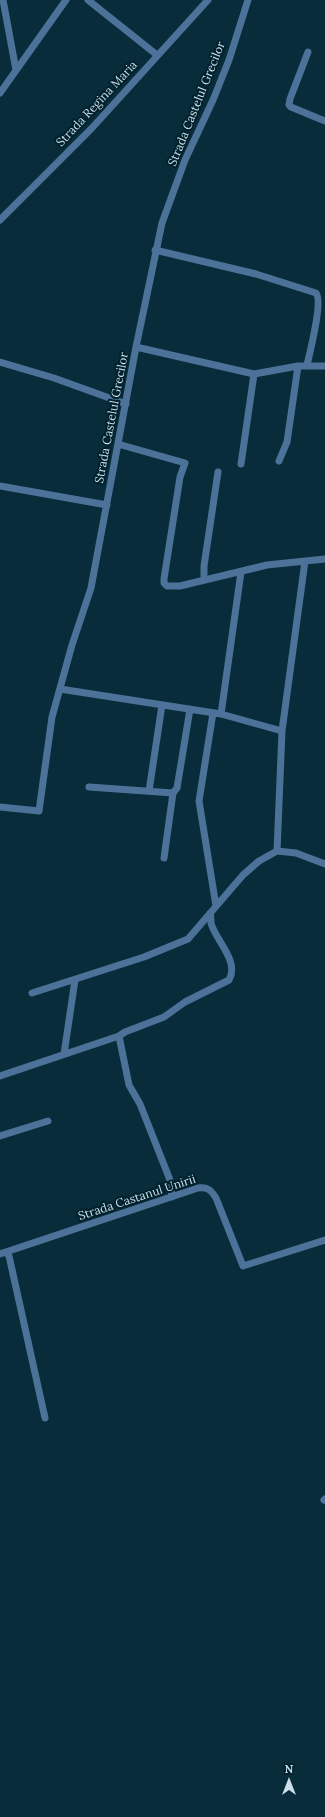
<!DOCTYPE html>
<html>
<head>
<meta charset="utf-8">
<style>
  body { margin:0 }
  #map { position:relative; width:325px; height:1817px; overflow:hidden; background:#082c39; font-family:Lora,serif }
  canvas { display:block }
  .north { position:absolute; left:269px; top:1761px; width:40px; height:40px; -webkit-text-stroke:3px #00222f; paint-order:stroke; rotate:0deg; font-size:11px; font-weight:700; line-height:16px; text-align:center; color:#cddfe8 }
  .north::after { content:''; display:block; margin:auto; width:14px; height:18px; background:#cddfe8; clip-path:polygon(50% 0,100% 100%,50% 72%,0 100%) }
</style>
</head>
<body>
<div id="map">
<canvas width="325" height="1817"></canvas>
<div class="north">N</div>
</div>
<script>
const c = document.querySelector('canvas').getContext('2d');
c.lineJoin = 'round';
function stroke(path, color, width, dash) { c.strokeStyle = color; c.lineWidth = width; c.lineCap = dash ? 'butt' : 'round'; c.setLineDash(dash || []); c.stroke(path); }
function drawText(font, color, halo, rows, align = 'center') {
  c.font = font + ' Lora,serif'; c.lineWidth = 4; c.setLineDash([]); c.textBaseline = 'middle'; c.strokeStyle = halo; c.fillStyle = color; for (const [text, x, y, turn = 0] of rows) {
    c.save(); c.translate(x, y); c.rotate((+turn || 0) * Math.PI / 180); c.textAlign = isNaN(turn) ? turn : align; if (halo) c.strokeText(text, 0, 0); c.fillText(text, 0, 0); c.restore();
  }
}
stroke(new Path2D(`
  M3 0 16 70
  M88 0 157 55
  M308 52 290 99 289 105 291 107 325 121
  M0 93 66 0
  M0 220 92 128 208 0
  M155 250 256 274 316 293C323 301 310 352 307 365
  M136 347 254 374 298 366H325
  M0 362 54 378 126 404
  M118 444 185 463 180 477 164 579V583L167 586H180L267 565 325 559
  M279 461 287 442 298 366
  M241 464 254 374
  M0 486 107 505
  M204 580V566L218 472
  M60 689 221 714 282 731
  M213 713 199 801 216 906
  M221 714 241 572
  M89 787 173 793 177 788 190 709
  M149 791 162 705
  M0 807 39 811 52 717 72 645 91 588 136 347 162 223 185 160 213 100 229 60 248 0
  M277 851 282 731 305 561
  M164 858 173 793
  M32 993 144 957 188 939 243 875 259 861 277 851 296 853 325 864
  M119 1036 129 1085 140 1104 170 1180 172 1197
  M64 1054 75 980
  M0 1076 119 1036 125 1032 164 1017 185 1002 229 980C240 961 215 940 211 923 211 920 211 916 210 913
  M0 1136 48 1121
  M6 1252 9 1256 45 1418
  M0 1254 198 1188C208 1187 211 1190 216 1198L243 1266 325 1240
  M324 1500 325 1499`), '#4c7299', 7);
drawText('12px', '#cddfe8', '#00222f', [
  ["Strada Regina Maria",97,104,-47],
  ["Strada Castelul Grecilor",197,104,-68],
  ["Strada Castelul Grecilor",112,418,-79],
  ["Strada Castanul Unirii",137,1198,-18]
]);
</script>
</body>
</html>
